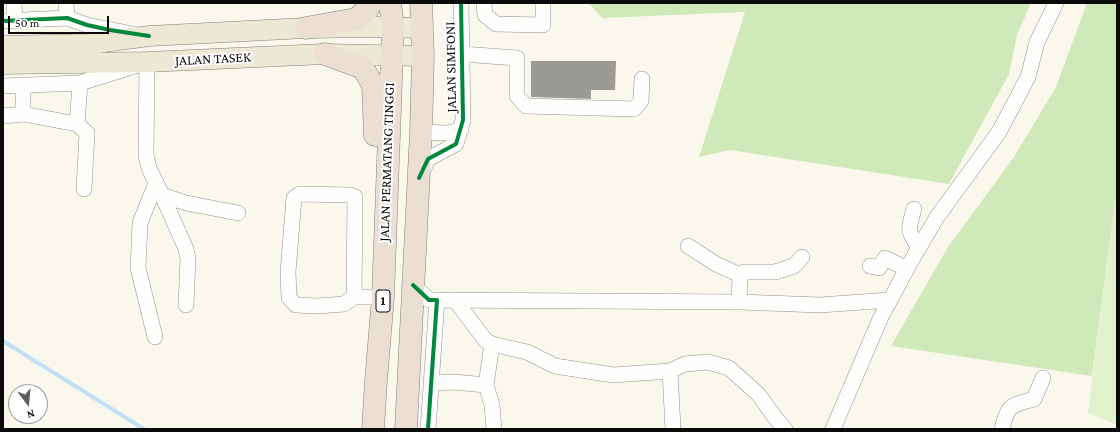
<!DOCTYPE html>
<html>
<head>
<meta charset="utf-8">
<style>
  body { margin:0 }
  #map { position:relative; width:1120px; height:432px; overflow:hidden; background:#faf8ed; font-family:"Crimson Pro",serif }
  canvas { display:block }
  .frame { position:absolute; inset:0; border:4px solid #0b0b0b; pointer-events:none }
  .north { position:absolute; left:8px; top:384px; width:40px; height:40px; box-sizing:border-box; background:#fff; border:1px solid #9d9d9d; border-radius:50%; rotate:164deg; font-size:11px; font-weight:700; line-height:16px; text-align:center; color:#0b0b0b }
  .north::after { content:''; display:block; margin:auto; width:14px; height:18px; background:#5f5e5a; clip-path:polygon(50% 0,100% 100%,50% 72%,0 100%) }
  .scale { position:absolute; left:8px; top:16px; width:101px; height:18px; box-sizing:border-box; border:2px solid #0b0b0b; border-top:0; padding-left:5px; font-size:12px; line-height:14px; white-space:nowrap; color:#0b0b0b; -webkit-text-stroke:3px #fff; paint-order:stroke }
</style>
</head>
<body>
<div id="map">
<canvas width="1120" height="432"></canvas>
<div class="frame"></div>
<div class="north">N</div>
<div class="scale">50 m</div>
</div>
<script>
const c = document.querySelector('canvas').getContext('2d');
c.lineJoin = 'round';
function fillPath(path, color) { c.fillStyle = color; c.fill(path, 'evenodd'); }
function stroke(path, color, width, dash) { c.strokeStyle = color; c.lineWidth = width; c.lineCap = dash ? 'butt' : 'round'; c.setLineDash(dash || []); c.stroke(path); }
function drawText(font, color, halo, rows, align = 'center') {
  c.font = font + ' "Crimson Pro",serif'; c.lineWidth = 4; c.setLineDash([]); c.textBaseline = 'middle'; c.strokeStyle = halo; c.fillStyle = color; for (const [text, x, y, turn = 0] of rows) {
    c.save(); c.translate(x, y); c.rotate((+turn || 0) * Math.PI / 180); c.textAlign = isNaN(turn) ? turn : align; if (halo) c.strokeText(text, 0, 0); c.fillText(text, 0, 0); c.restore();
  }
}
fillPath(new Path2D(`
  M1117 188V425L1088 413Z`), '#e0f1cb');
fillPath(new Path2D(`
  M589 3H1031L1017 35 1009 74 949 184 730 150 699 157 745 12 602 18Z
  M1087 3H1117V188L1092 376 891 346 948 247 1014 157 1056 87Z`), '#cfe9b9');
stroke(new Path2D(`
  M3 341 144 429`), '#c1e0f6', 4);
fillPath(new Path2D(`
  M531 61H616L615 90H591V99L531 97Z`), '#9c9a94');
const minor = new Path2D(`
  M14 3 15 21
  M66 3 67 18
  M484 3 485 15 496 24 543 25V3
  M3 21 67 18 87 25 133 34
  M462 54 517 58V96L526 106 634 109 641 101 642 79
  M3 86 80 83 147 62 146 155 149 168 162 195 186 203 238 213
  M23 86V114
  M3 116 23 114 77 124 87 133 84 189
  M77 124 80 83
  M421 132 447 133 461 130
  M421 174 428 159 456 144 463 120 461 3
  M162 195 186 249 188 259 186 305
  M914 209C908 229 907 231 919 248
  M688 246 716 264 740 275
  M870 266 879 268 885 258 907 269
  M413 285 429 300H437L739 302 820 305 890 300
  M354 297 344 304 318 306 296 305 289 298 288 272 294 198 300 194 350 195 355 197 354 297H383
  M455 300 486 341 492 344 527 352 555 366 613 375 670 371 685 364 708 362 729 368 758 394 777 420 785 429
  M739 302 740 275 744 272H775L794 266 802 257
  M155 337 138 268 140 223 156 183
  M670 371 673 429
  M431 383 454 382 486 385 492 405 494 429
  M486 385 492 344
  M428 429 437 300
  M833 429 881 317 910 263 937 217 999 132 1028 77 1037 42 1056 3
  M1002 429C1008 404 1010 406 1034 399L1043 378`);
const major = new Path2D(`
  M3 46 88 44 149 36 306 28 377 27 422 28
  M3 64 147 62 325 54 423 56`);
const highway = new Path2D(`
  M306 28 356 19 367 10 371 3
  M325 54 363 68 373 85 375 135
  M373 429 376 381 383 297 393 27 390 3
  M406 429 421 132 423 56 421 3`);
stroke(minor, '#93928d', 16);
stroke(major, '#807f7a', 21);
stroke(highway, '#807f7a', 23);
stroke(minor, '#fefefc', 15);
stroke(major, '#ece8d6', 20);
stroke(highway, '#eadfd2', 22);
stroke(new Path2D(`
  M3 21 67 18 87 25 110 30 149 36
  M419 178 428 159 456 144 463 120 461 3
  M413 285 429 300H437L428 429`), '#00873e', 4);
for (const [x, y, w] of [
  [383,301,14]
]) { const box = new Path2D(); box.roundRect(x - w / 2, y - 11, w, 22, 3); c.fillStyle = '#fff'; c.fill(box); stroke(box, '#0b0b0b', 1); }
drawText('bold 13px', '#0b0b0b', null, [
  ["1",383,301]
]);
drawText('14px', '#0b0b0b', '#fff', [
  ["JALAN TASEK",213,59,-3],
  ["JALAN SIMFONI",451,67,-91],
  ["JALAN PERMATANG TINGGI",387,162,-88]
]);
</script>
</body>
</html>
